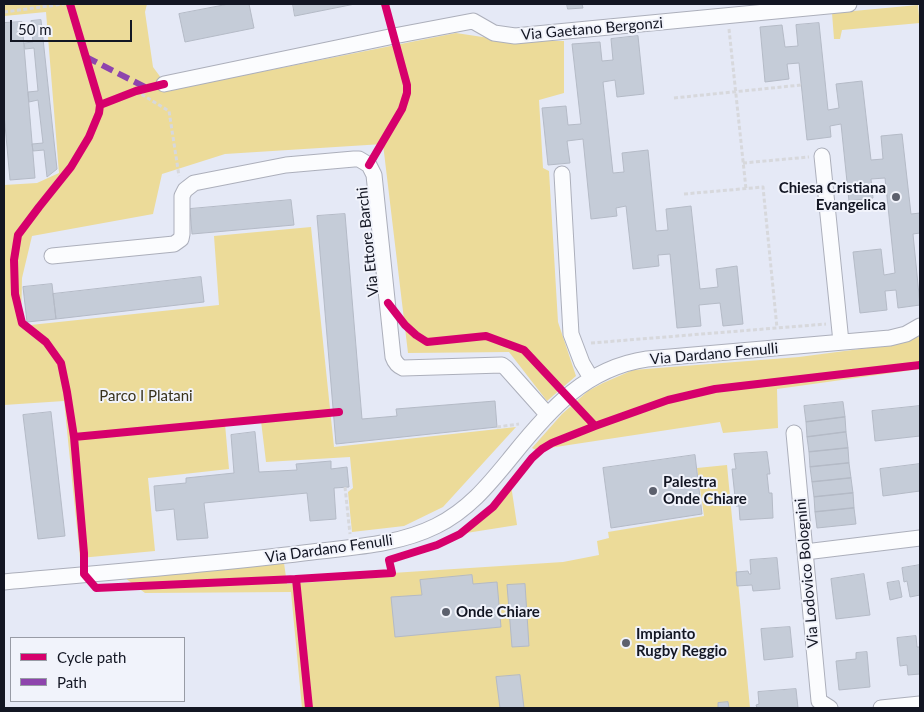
<!DOCTYPE html>
<html>
<head>
<meta charset="utf-8">
<style>
  body { margin:0 }
  #map { position:relative; width:924px; height:712px; overflow:hidden; background:#e5e9f6; font-family:Lato,sans-serif }
  canvas { display:block }
  .frame { position:absolute; inset:0; border:5px solid #131623; pointer-events:none }
  .legend { position:absolute; left:10px; top:637px; width:175px; height:65px; box-sizing:border-box; background:#f1f3fb; border:1px solid #989ba5; margin:0; padding:6px 9px; list-style:none; font-size:15px; color:#131623 }
  .legend li { display:flex; align-items:center; gap:10px; height:25px }
  .legend b { width:25px; border:1px solid #989ba5 }
  .scale { position:absolute; left:10px; top:20px; width:122px; height:22px; box-sizing:border-box; border:2px solid #131623; border-top:0; padding-left:6px; font-size:15px; line-height:18px; white-space:nowrap; color:#131623; -webkit-text-stroke:4px #f1f3fb; paint-order:stroke }
</style>
</head>
<body>
<div id="map">
<canvas width="924" height="712"></canvas>
<div class="frame"></div>
<ul class="legend">
<li><b style="height:6px;background:#d6006c"></b>Cycle path</li>
<li><b style="height:6px;background:#8e44ad"></b>Path</li>
</ul>
<div class="scale">50 m</div>
</div>
<script>
const c = document.querySelector('canvas').getContext('2d');
c.lineJoin = 'round';
function fillPath(path, color) { c.fillStyle = color; c.fill(path, 'evenodd'); }
function stroke(path, color, width, dash) { c.strokeStyle = color; c.lineWidth = width; c.lineCap = dash ? 'butt' : 'round'; c.setLineDash(dash || []); c.stroke(path); }
function drawText(font, color, halo, rows, align = 'center') {
  c.font = font + ' Lato,sans-serif'; c.lineWidth = 4; c.setLineDash([]); c.textBaseline = 'middle'; c.strokeStyle = halo; c.fillStyle = color; for (const [text, x, y, turn = 0] of rows) {
    c.save(); c.translate(x, y); c.rotate((+turn || 0) * Math.PI / 180); c.textAlign = isNaN(turn) ? turn : align; if (halo) c.strokeText(text, 0, 0); c.fillText(text, 0, 0); c.restore();
  }
}
fillPath(new Path2D(`
  M4 4H147L145 12 153 67 170 90 456 33 509 41H564V93L539 100 543 168 549 171 558 322 576 376 547 401 509 352 408 353 383 144 225 154 162 174 153 214 32 236 22 278 21 326 219 305 214 236 311 227 334 447 516 427 443 507 404 526 352 532 348 492 353 488 350 457 266 462 261 421 225 424 229 469 148 478 155 551 80 558 64 401 4 405V185L37 183 59 173 46 12 4 16Z
  M918 5 919 16 920 23 842 30 840 39H834L832 13Z
  M920 336V369L777 389 778 428 723 433 720 422 536 450 532 448 562 414 588 391 603 383 633 370 799 357 898 344Z
  M727 465 750 708H302L291 592 145 593 125 578 284 563 287 584 386 577 392 573 563 562 599 555 597 541 609 538 608 532 704 516 697 468Z
  M511 485 517 525 460 534 493 507Z`), '#ecdb99');
const building = new Path2D(`
  M229 4H249L254 28 185 42 179 14Z
  M293 4H355L295 16Z
  M567 4H582L583 8 568 9Z
  M41 20 57 169 47 177 44 150 33 151 32 144 43 143 38 100 29 102 28 92 38 91 34 48 25 49 24 43 33 42 31 21Z
  M22 22 35 178 10 180 4 114V23Z
  M819 23 828 110 839 108 836 84 862 81 871 160 883 159 881 136 902 134 911 214 920 213V233L913 234 920 305 898 308 896 290 885 291 887 310 860 313 853 252 881 249 884 275 895 273 885 178 871 179 873 198 849 201 841 124 830 126 831 137 807 140 799 63 787 64 789 79 765 82 760 27 782 25 785 47 798 46 796 25Z
  M638 36 644 94 617 97 615 80 603 82 613 173 624 172 622 153 648 150 656 231 668 230 666 209 691 206 700 289 718 287 716 269 737 266 743 324 723 326 720 303 699 305 701 326 677 328 670 254 658 255 659 266 633 269 626 206 616 208 617 216 591 219 583 139 567 141 570 163 548 165 542 108 566 106 568 125 581 124 572 44 600 42 602 61 613 60 611 39Z
  M291 200 294 225 192 234 190 209Z
  M345 214 362 419 397 416 396 409 495 401 497 427 336 444 317 216Z
  M201 277 204 302 56 319 53 294Z
  M52 284 56 319 27 322 23 287Z
  M843 402 845 417 806 422 804 406Z
  M920 406V436L875 441 872 411Z
  M51 412 65 536 38 539 23 415Z
  M845 417 846 432 807 437 806 422Z
  M255 432 259 472 297 470 296 464 331 461V469L347 467 349 487 334 488 336 519 310 521 307 493 204 503 208 538 177 540 174 509 156 511 154 486 186 483V478L234 473 231 435Z
  M846 432 848 448 809 452 807 437Z
  M848 448 849 463 810 467 809 452Z
  M767 452 770 474H767L769 493H772L773 518 740 520 739 506H736L732 469H736L734 454Z
  M695 455 702 514 611 528 603 468Z
  M849 463 851 478 812 482 810 467Z
  M920 464V491L883 496 880 469Z
  M851 478 853 493 814 497 812 482Z
  M853 493 854 508 815 512 814 497Z
  M854 508 856 524 817 528 815 512Z
  M777 558 780 589 753 591 752 585 737 586 736 572 748 571 749 574H751L750 560Z
  M920 565V595L910 597 907 581 904 582 902 568Z
  M864 574 870 615 836 619 831 579Z
  M472 575 473 584 497 582 501 627 395 637 391 597 422 595 420 580Z
  M899 581 902 597 890 600 887 583Z
  M525 584 529 646 512 647 507 585Z
  M790 627 793 657 764 660 761 629Z
  M916 636 917 647H920V674L908 675 907 665 900 666 897 638Z
  M867 652 870 687 839 690 836 661 856 659V653Z
  M520 675 524 708H500L496 677Z
  M796 689 798 708H757L756 705 759 704 758 692Z
  M728 702 729 708H718V703Z`);
fillPath(building, '#c5ccd8');
stroke(building, '#b4bac6', 1);
const street = new Path2D(`
  M164 84 394 36 473 21 494 33 515 36 849 4
  M822 156 841 342
  M562 174 571 334 582 363 591 378
  M52 256 174 244 181 239 182 234V196L185 190 194 183 286 165 354 159H359L369 165 374 175 393 357C395 363 398 366 403 368L502 365 506 368 547 414
  M794 433 819 701 830 708
  M805 552 920 538
  M4 582C106 572 209 565 312 552 353 547 398 545 436 526 470 509 490 483 513 455 550 409 586 368 647 359L890 338 906 334 920 326
  M881 708 920 704`);
stroke(street, '#acafbb', 17);
stroke(new Path2D(`
  M4 12 64 4
  M729 29 746 189
  M136 91 169 111 179 176
  M674 98 801 85
  M743 163 809 157
  M684 194 763 187 777 328
  M591 343 826 324
  M497 427 519 424
  M345 487 350 534`), '#d7d8dc', 3, [4, 2.5]);
stroke(street, '#fbfcfe', 15);
stroke(new Path2D(`
  M86 57 147 88`), '#8e44ad', 6, [12, 6]);
stroke(new Path2D(`
  M70 4 100 105 99 113 89 137 71 167 39 207 18 235 14 260 15 294 22 323 46 342 61 363 67 392 74 437 84 553V574L96 588 296 579 309 708
  M100 105 136 91 164 84
  M369 165 402 109 407 93V85L385 4
  M388 303 405 325 416 335 427 342 486 336 524 350 595 426 668 400 715 389 920 365
  M74 437 339 412
  M296 579 392 573 389 560 437 545 460 534 493 507 532 458 542 449 552 443 595 426`), '#d6006c', 8);
for (const [x, y, r, color] of [
  [896,197,5,"#5c606d"],
  [653,491,5,"#5c606d"],
  [446,612,5,"#5c606d"],
  [626,643,5,"#5c606d"]
]) { const dot = new Path2D(); dot.arc(x, y, r, 0, 2 * Math.PI); c.fillStyle = color; c.fill(dot); stroke(dot, '#f1f3fb', 2); }
drawText('15px', '#131623', '#f1f3fb', [
  ["Via Gaetano Bergonzi",592,29,-5],
  ["Via Ettore Barchi",368,242,-96],
  ["Via Dardano Fenulli",714,354,-5],
  ["Via Dardano Fenulli",329,549,-8],
  ["Via Lodovico Bolognini",807,573,-95]
]);
drawText('bold 15px', '#131623', '#f1f3fb', [
  ["Chiesa Cristiana",886,188,"right"],
  ["Evangelica",886,205,"right"],
  ["Palestra",663,482],
  ["Onde Chiare",663,499],
  ["Onde Chiare",456,612],
  ["Impianto",636,634],
  ["Rugby Reggio",636,651]
], 'left');
drawText('15px', '#38321b', '#f1f3fb', [
  ["Parco I Platani",146,396]
]);
</script>
</body>
</html>
